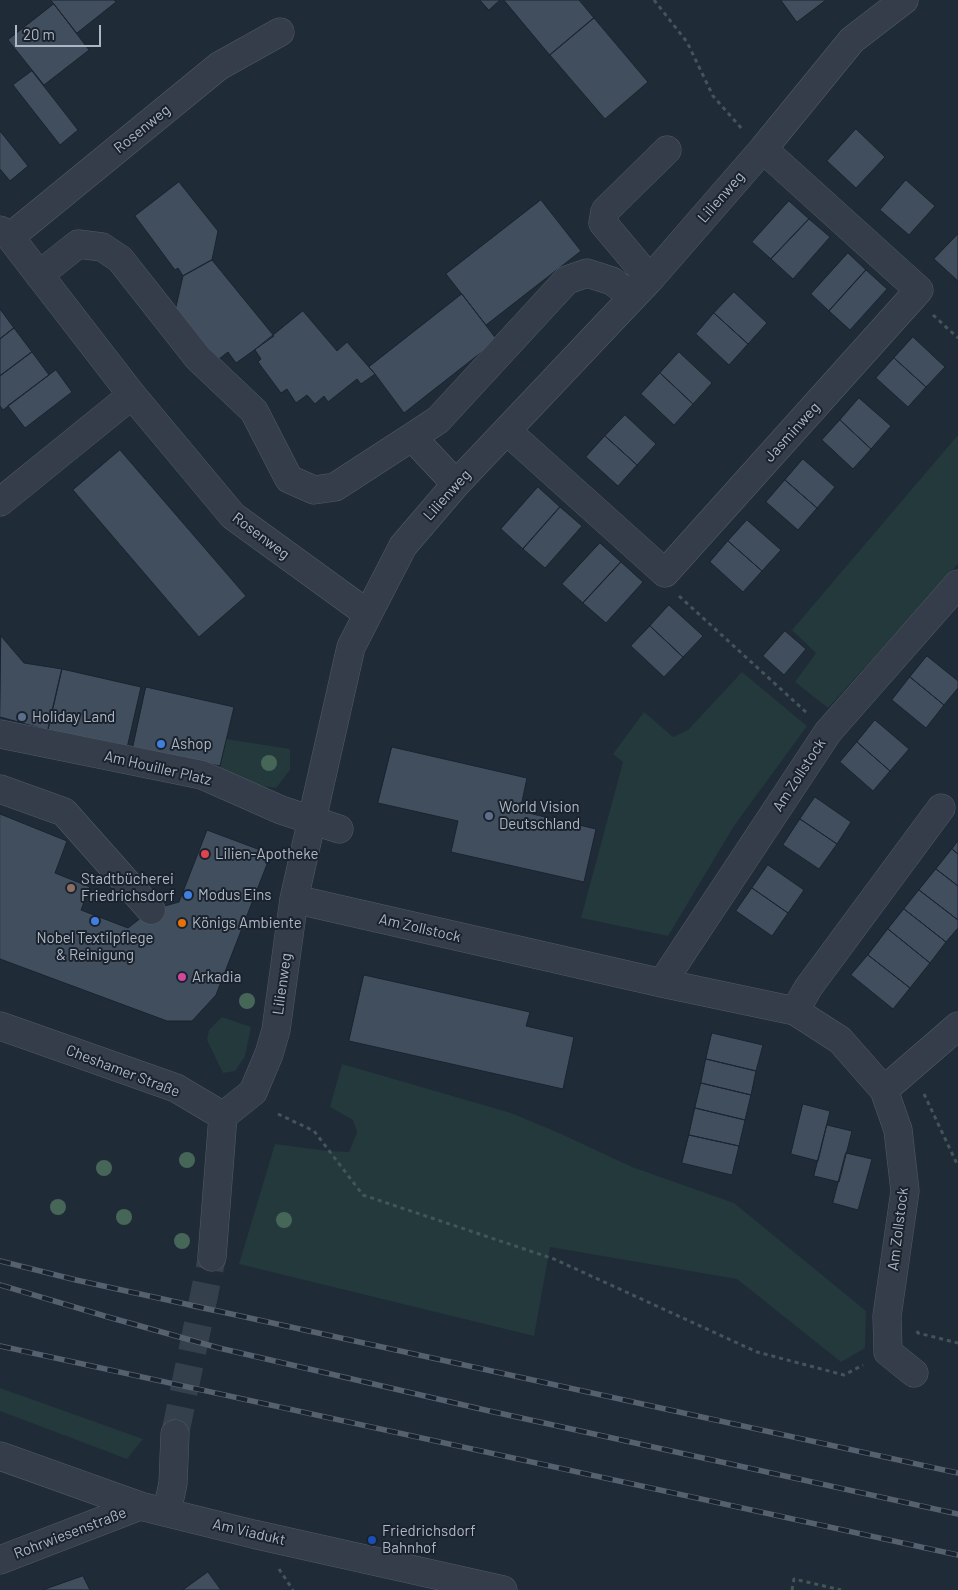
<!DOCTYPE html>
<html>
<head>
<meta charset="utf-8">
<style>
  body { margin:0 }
  #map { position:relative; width:958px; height:1590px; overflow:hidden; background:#202b38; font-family:Barlow,sans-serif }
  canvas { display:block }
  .scale { position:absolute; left:15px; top:25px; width:86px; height:22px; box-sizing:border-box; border:2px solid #aeb8c5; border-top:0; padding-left:6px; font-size:15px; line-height:18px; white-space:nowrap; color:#aeb8c5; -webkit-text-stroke:4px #1a222d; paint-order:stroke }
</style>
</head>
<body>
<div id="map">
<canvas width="958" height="1590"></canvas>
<div class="scale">20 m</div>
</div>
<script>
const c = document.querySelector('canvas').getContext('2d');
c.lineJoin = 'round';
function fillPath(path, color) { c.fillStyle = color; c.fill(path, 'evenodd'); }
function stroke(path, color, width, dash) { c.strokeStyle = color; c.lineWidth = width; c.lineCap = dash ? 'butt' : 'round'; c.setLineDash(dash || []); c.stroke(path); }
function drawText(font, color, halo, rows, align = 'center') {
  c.font = font + ' Barlow,sans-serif'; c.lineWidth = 4; c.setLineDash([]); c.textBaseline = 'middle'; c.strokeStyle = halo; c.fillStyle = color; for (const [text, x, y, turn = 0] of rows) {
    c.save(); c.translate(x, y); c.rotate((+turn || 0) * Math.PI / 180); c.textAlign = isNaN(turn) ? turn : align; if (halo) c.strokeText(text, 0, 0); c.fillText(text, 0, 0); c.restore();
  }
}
fillPath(new Path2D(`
  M958 435V564L828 708 795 682 816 653 792 630Z
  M742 672 807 726 734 826 668 936 581 918 623 762 613 754 644 712 673 737 688 730Z
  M226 739 290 749V770L276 788 237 782 220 769Z
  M222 1017 251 1027 245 1056 235 1071 223 1073 207 1040 209 1030Z
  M342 1064 511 1113 559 1133 632 1167 734 1203 866 1311 865 1348 841 1362 737 1279 550 1247 534 1336 239 1264 275 1144 328 1151 349 1152 357 1132 353 1120 330 1107Z
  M0 1388 143 1439 127 1459 0 1411Z`), '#23393b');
const building = new Path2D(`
  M51 0H114L116 2 77 33Z
  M480 0H500L489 10Z
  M504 0H579L594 18 550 55Z
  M781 0H826L797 22Z
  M54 4 89 50 44 85 8 40Z
  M594 18 648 82 605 119 550 55Z
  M32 71 78 130 60 145 13 85Z
  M856 129 885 157 856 188 827 161Z
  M0 131 28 166 10 181 0 169Z
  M906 180 935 206 909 235 880 210Z
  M179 182 218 231 212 260 183 276 178 268 175 270 135 216Z
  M541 200 581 251 486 325 446 274Z
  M789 201 809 219 771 259 752 242Z
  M809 219 830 237 793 279 771 259Z
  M958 234V281L934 259Z
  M848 253 866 270 829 311 811 294Z
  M212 260 274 336 236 363 228 352 215 362 175 311 183 276Z
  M866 270 887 289 850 330 829 311Z
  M734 292 767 323 748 344 714 313Z
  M462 294 497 340 404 413 375 374 369 367Z
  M0 309 14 328 0 339Z
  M303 311 337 351 347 342 375 374 361 384 357 379 328 402 324 396 315 404 307 395 296 403 287 389 281 393 258 362 261 359 255 350Z
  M714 313 748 344 729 365 696 334Z
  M14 328 32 352 0 376V339Z
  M913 337 945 367 926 387 894 358Z
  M32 352 49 375 3 410 0 406V376Z
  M679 352 712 383 693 404 660 373Z
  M894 358 926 387 908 407 876 378Z
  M56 370 72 392 25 428 8 406Z
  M660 373 693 404 674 425 641 394Z
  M859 398 891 426 871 449 840 420Z
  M625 415 656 444 637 465 605 436Z
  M840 420 871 449 853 469 822 440Z
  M605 436 637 465 618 486 586 457Z
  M120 450 246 596 199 637 73 490Z
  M803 459 835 487 817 508 785 480Z
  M785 480 817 508 798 530 766 502Z
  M538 487 560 507 523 549 501 529Z
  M560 507 582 526 545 568 523 549Z
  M747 520 781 550 762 571 728 541Z
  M728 541 762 571 743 592 710 562Z
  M600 543 621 562 583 603 562 584Z
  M621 562 643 582 606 623 583 603Z
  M669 605 703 636 683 657 650 626Z
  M650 626 683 657 664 677 631 646Z
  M785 631 806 649 784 675 763 656Z
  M1 636 24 663 62 669 48 730 0 717Z
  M927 656 958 681V688L944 705 910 677Z
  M62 669 141 687 127 748 48 730Z
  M910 677 944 705 926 728 892 700Z
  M146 687 234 707 220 766 133 747Z
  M875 720 909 749 890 771 857 742Z
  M857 742 890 771 873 791 840 762Z
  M392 747 527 778 520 811 596 829 584 882 451 852 458 821 378 803Z
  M815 797 851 822 837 844 800 819Z
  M0 814 67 841 55 873 90 887 81 910 128 928 151 910 179 902 207 830 271 854 216 995 192 1021H167L0 959Z
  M800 819 837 844 819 869 783 845Z
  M958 841V854L952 849Z
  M952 849 958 854V886L936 869Z
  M768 865 804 890 788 913 752 888Z
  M936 869 958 886V920L919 890Z
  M752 888 788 913 772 936 736 911Z
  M919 890 958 920V928L946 942 904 909Z
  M904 909 946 942 930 963 888 929Z
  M888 929 930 963 910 988 868 955Z
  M868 955 910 988 893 1009 851 975Z
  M364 975 530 1012 526 1026 574 1037 563 1089 349 1041Z
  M712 1033 763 1045 756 1071 706 1059Z
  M706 1059 756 1071 751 1095 701 1083Z
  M701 1083 751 1095 745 1120 695 1108Z
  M803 1104 830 1111 818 1161 791 1154Z
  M695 1108 745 1120 739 1146 689 1135Z
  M827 1125 852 1131 839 1182 814 1176Z
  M689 1135 739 1146 732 1175 682 1163Z
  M846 1153 872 1159 858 1210 833 1203Z
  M208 1572 221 1590H183Z
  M83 1576 90 1590H43Z`);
fillPath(building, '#414e5e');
stroke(building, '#1b242f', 1);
stroke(new Path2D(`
  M175 1434 212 1257`), '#35404d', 28, [28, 14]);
const minor = new Path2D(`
  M0 230 10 237 132 395 233 516 368 614
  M10 237 219 66 280 32
  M39 275 78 244 102 247 120 259 198 358 254 411 289 479 314 490 335 487 412 437
  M650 279 603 223 605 211 667 150
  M507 431 665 573 919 290 763 149
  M456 484 412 437 438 420 567 280 587 273 612 281 632 296
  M0 502 132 395
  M0 734 202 775 281 810 339 829
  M0 789 64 812 151 910
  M294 899 662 983 795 1011 840 1040 884 1090 898 1130 905 1191 887 1316 888 1352 914 1373
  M662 983 828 732 958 584
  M795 1011 808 988 941 808
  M0 1026 176 1088 223 1116
  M884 1090 958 1026
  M223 1116 253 1092 269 1054 276 1030 294 899 351 647 403 546 456 484 650 279 763 149 852 40 904 0
  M212 1257 223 1116
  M0 1456 140 1506 253 1534 503 1590
  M167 1512 173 1483 175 1434
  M0 1560 140 1506`);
stroke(minor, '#515b66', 29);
stroke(new Path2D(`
  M654 0 687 42 713 96 742 129
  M933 315 958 338
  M679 596 807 713
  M924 1094 958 1166
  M278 1114 314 1131 363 1195 554 1259 757 1352 844 1375 863 1365
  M917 1331 918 1333 958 1343
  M279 1569 293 1590
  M792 1590 794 1579 841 1590`), '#425659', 3, [4, 4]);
stroke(minor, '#343d49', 28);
const rail = new Path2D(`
  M0 1261 76 1280 958 1473
  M0 1285 108 1317 219 1348 485 1410 958 1514
  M0 1346 958 1555`);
stroke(rail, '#566170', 5.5);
stroke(rail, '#1a222d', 4, [11]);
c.fillStyle = '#466657';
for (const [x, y] of [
  [269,763],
  [247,1001],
  [187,1160],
  [104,1168],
  [58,1207],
  [124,1217],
  [284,1220],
  [182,1241]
]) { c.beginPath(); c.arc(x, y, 8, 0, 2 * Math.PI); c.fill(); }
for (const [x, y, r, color] of [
  [22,717,5,"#5c6f8a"],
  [161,744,5,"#3f7fe0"],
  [489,816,5,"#5c6f8a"],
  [205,854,5,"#e0444e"],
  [71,888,5,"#8d6e63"],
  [188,895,5,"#3f7fe0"],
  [95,921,5,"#3f7fe0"],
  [182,923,5,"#e8710a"],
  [182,977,5,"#d1479c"],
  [372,1540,5,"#1a4fb4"]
]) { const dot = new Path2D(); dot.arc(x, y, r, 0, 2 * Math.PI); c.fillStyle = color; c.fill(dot); stroke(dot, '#1a222d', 2); }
drawText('15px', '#aeb8c5', '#1a222d', [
  ["Rosenweg",142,129,-39],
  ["Lilienweg",721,197,-49],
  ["Jasminweg",792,432,-48],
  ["Lilienweg",447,495,-48],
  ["Rosenweg",261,536,37],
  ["Am Houiller Platz",158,768,13],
  ["Am Zollstock",799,775,-57],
  ["Am Zollstock",420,928,13],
  ["Lilienweg",282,984,-82],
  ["Cheshamer Straße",123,1071,21],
  ["Am Zollstock",898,1229,-83],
  ["Am Viadukt",249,1532,13],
  ["Rohrwiesenstraße",70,1533,-21]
]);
drawText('15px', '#aeb8c5', '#1a222d', [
  ["Holiday Land",32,717],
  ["Ashop",171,744],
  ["World Vision",499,807],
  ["Deutschland",499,824],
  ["Lilien-Apotheke",215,854],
  ["Stadtbücherei",81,879],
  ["Friedrichsdorf",81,896],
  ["Modus Eins",198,895],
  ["Königs Ambiente",192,923],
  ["Nobel Textilpflege",95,938,"center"],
  ["& Reinigung",95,955,"center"],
  ["Arkadia",192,977],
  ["Friedrichsdorf",382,1531],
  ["Bahnhof",382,1548]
], 'left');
</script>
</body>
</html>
